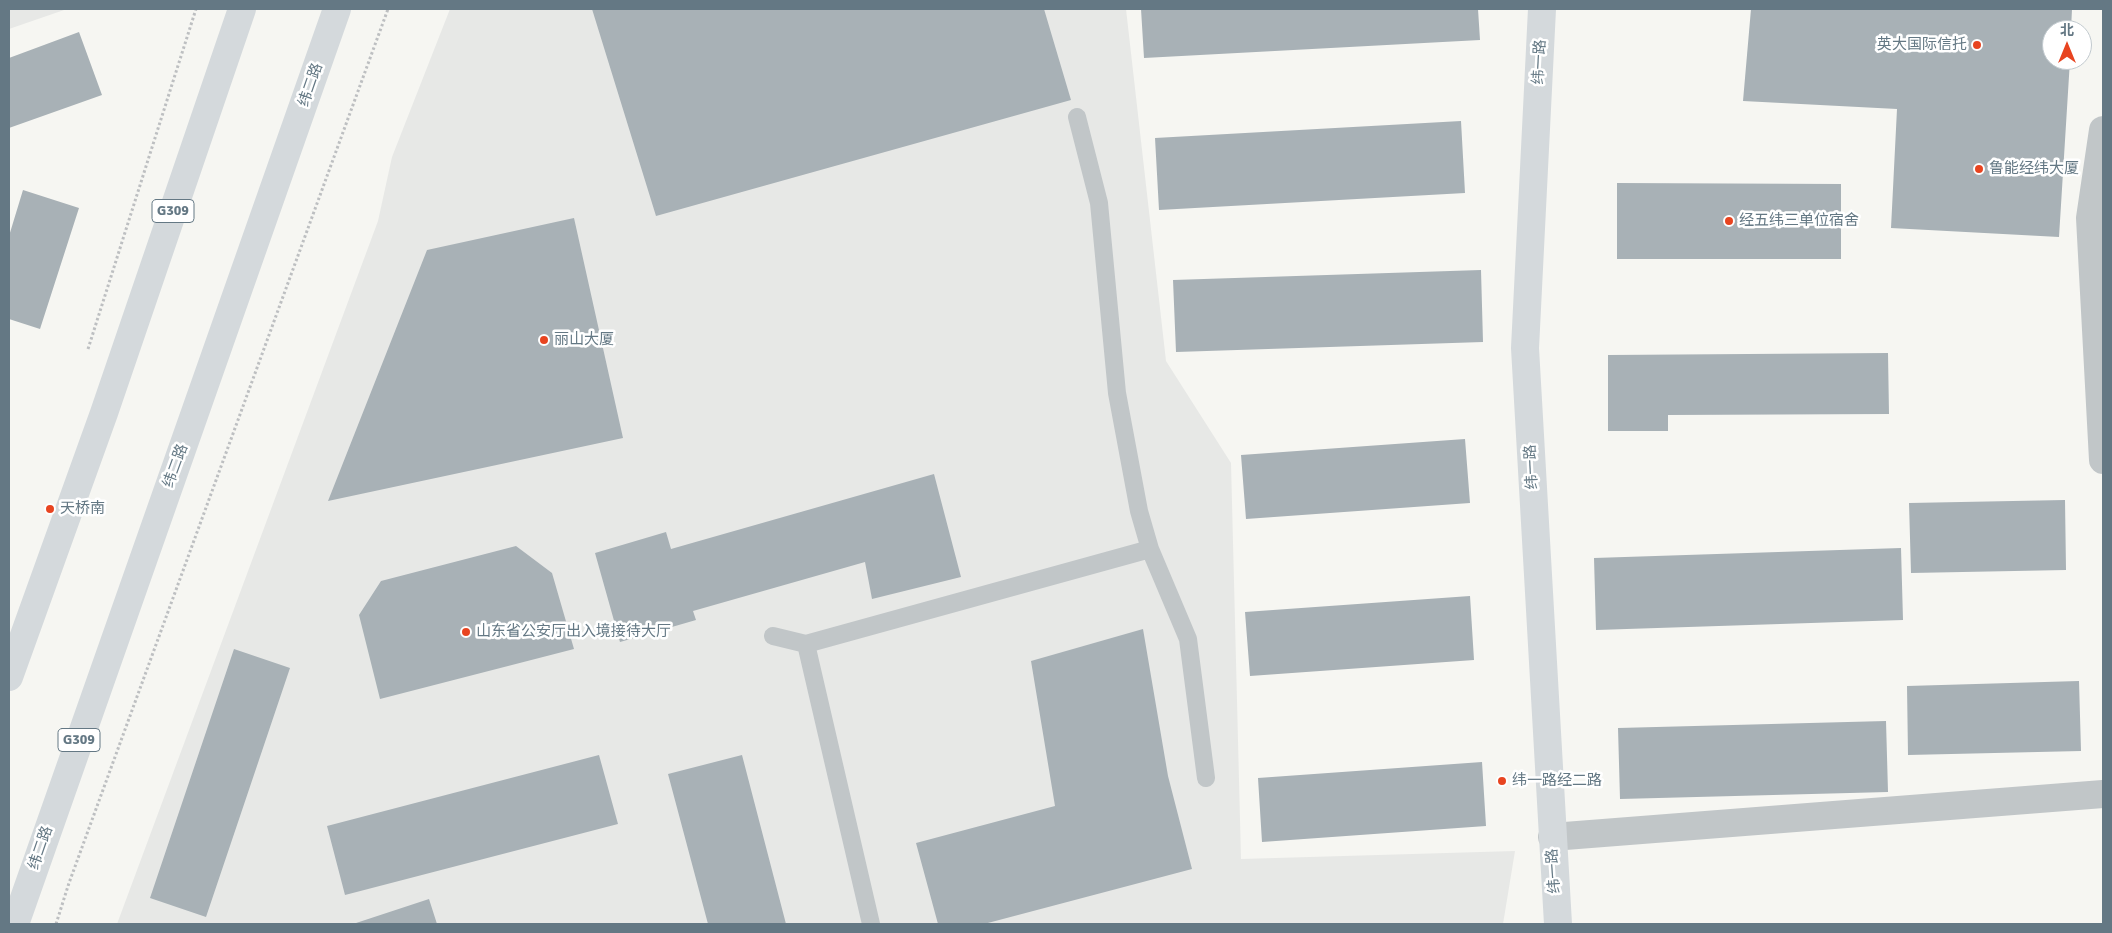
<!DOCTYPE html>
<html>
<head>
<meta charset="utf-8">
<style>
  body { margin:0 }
  #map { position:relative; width:2112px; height:933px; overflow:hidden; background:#f6f6f2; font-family:Signika,"Noto Sans SC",sans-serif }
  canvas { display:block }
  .frame { position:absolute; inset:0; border:10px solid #647884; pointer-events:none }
  .north { position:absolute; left:2042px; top:20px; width:50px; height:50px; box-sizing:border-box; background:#fff; border:1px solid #c1c9ce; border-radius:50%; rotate:0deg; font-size:14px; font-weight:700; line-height:20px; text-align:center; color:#647884 }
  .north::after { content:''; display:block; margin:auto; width:18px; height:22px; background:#e84420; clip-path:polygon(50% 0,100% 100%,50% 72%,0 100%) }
</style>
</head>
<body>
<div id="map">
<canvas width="2112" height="933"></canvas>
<div class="frame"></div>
<div class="north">北</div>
</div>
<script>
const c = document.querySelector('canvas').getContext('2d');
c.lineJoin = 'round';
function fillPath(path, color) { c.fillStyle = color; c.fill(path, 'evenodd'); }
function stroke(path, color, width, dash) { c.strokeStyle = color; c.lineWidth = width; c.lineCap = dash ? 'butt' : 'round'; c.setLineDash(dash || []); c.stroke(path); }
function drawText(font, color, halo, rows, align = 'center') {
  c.font = font + ' Signika,"Noto Sans SC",sans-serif'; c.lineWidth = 5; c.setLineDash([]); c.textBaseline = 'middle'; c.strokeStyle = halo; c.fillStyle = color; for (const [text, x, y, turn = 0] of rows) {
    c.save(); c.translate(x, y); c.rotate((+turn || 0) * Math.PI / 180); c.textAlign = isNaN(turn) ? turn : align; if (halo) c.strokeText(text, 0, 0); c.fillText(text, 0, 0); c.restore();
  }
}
fillPath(new Path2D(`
  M9 9H67L9 29Z
  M450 9H1126L1166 361 1231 463 1241 859 1515 851 1503 924H117L378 221 392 157Z`), '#e7e8e6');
fillPath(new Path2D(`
  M592 9H1044L1071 100 656 216Z
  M1141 9H1478L1480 40 1144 58Z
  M1751 9H2072L2071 30H2052V60H2070L2059 237 1891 228 1897 109 1743 101Z
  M79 32 102 95 9 128V58Z
  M1461 121 1465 193 1159 210 1155 138Z
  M1617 183 1841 184V259H1617Z
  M23 190 79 208 40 329 9 319V236Z
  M574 218 623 438 328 501 427 250Z
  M1481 270 1483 342 1176 352 1173 280Z
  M1888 353 1889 414 1668 415V431H1608V355Z
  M1465 439 1470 503 1246 519 1241 455Z
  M934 474 961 577 872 599 865 562 693 611 696 620 620 642 595 553 666 532 671 549Z
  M2065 500 2066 570 1911 573 1909 503Z
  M516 546 552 573 574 649 380 699 359 615 381 581Z
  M1901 548 1903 620 1596 630 1594 558Z
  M1470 596 1474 660 1250 676 1245 612Z
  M1143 629 1168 776 1192 869 984 924H938L916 843 1055 806 1031 661Z
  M234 649 290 668 206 917 150 898Z
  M2079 681 2081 751 1908 755 1907 686Z
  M1886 721 1888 792 1620 799 1618 728Z
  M599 755 618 824 345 895 327 826Z
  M742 755 786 924H708L668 774Z
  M1482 762 1486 826 1262 842 1258 778Z
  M429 899 437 924H353Z`), '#a8b1b6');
stroke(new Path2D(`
  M88 349 196 9
  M56 924 69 883 388 9`), '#bdbfc1', 3, [2.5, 2.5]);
stroke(new Path2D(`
  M1077 117 1099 203 1117 393 1139 511 1150 549
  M773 636 806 644 871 924
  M806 644 1150 549 1188 639 1206 778`), '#c1c6c8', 18);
stroke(new Path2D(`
  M2103 130 2090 218 2103 460
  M1552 837 2103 794`), '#c1c6c8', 28);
stroke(new Path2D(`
  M1542 9 1525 348 1558 924`), '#d4d9dc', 28);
stroke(new Path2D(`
  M9 677 104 413 242 9
  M15 924 337 9`), '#d4d9dc', 28);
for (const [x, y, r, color] of [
  [1977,45,5,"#e84420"],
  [1979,169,5,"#e84420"],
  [1729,221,5,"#e84420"],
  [544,340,5,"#e84420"],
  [50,509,5,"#e84420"],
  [466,632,5,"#e84420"],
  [1502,781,5,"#e84420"]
]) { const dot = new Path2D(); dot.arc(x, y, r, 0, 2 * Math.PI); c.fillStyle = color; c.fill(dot); stroke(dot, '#fff', 2); }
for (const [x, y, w] of [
  [173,211,42],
  [79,740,42]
]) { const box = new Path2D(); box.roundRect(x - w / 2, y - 11.5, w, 23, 4); c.fillStyle = '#fff'; c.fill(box); stroke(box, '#647884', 1); }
drawText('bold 14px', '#647884', null, [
  ["G309",173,211],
  ["G309",79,740]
]);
drawText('15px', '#647884', '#fff', [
  ["英大国际信托",1967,45,"right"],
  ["鲁能经纬大厦",1989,169],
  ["经五纬三单位宿舍",1739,221],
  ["丽山大厦",554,340],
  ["天桥南",60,509],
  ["山东省公安厅出入境接待大厅",476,632],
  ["纬一路经二路",1512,781]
], 'left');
drawText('15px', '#647884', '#fff', [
  ["纬一路",1540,62,-87],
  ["纬二路",311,85,-71],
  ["纬二路",176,466,-70],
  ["纬一路",1532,467,-93],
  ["纬二路",41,848,-71],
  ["纬一路",1554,871,-94]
]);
</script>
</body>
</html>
